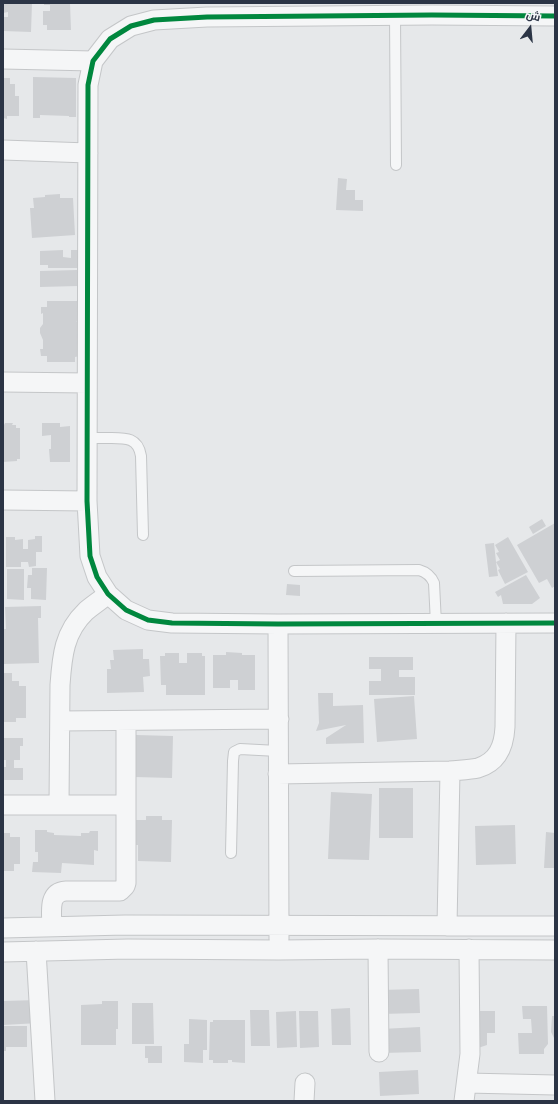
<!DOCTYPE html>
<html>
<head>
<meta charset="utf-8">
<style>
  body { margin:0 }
  #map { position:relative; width:558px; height:1104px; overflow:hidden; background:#e6e8ea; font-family:"Source Sans 3",Cairo,sans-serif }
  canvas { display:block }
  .frame { position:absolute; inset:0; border:4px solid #2b3445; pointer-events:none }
  .north { position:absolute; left:510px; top:8px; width:40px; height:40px; -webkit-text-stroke:3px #f4f6f9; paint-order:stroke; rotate:16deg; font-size:11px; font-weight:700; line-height:16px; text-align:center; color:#2b3445 }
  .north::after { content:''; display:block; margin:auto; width:14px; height:18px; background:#2b3445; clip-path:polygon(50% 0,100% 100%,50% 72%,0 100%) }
</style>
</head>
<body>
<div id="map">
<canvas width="558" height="1104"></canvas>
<div class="frame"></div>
<div class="north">ش</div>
</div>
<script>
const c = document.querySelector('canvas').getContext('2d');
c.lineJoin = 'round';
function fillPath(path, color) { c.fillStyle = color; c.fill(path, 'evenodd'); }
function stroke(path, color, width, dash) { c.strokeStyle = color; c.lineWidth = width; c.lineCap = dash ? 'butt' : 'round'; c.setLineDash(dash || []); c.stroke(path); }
fillPath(new Path2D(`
  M3 3H32L31 32 3 31V17H8V12L3 13Z
  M44 3H70L71 30H47V25H43V11H50V5H44Z
  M33 77 76 78V117H69V116L40 115V118H33Z
  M3 78H10V84H15V96H19V116H7V119L3 118Z
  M338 178 347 179 346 190H355V200H363V211L336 210Z
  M60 194V198H73L75 235 32 238 30 208H34L33 198 45 197V195Z
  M63 250V257L71 258V250H80V268H48V265H40V251Z
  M77 270 78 286 40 287V271Z
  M47 301H78V322L76 321 80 325V336L77 340H79L80 356 75 357V362H47V356H41L40 349H43V340L40 333V328L43 324V313L41 314V307H47Z
  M5 423H13L12 425H16V428H20V459H17V461L3 462V425H4Z
  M42 423H60V427L70 426V462H50L49 449H51V435L42 436Z
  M542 519 546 526 533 534 529 527Z
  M555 523V586L552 588 547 579 539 583 517 545Z
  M35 536H42V552H36V566L29 567 28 562H21V567H6V537H15V540L23 539V549H28V540L35 539Z
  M508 537 528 572 505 584 498 570 500 569 496 562 498 576 489 577 485 544 494 543 496 562 500 560 496 553 499 552 495 545Z
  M32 568H47L46 600 31 599V588H27L28 575H32Z
  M7 569H24V600L7 599Z
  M526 575 540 598 532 604H503L501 595 498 597 495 592Z
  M287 584 300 585V596L286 595Z
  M41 606V618H38L39 663 4 664 3 629H6L5 607Z
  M143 649V659H149L150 676 143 677 144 692 107 693V669H111L110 660H114L113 650Z
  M226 652 242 653V655H255V690H238V680H230V688H213V655H226Z
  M165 653H179V663H187V653H202V656H205V695H166V685H161L160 656H165Z
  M369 657H413V670H399V677H415V695H369V681H381V669H369Z
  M3 673H12V681H19V686H26V718H16V722H3Z
  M318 693H333V706L363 705 364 743 326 744V738L346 725 316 731 319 723Z
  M414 696 417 739 377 742 374 699Z
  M136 735 173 736 172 778 135 777Z
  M3 738H23V746H20V760H14V768H23V780H3V767H6V760H3Z
  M379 788H413V838H379Z
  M331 792 372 794 369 860 328 859Z
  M146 816H162V820H172L171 862 138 861V845H135V820H146Z
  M515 825 516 864 476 865 475 826Z
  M35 830H47V832L54 833V835L81 836V833H89L90 831H98V851L94 850V865L62 863 61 873 32 872 33 862H38V852H35Z
  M546 832 555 833V868H544Z
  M3 833H10V837H20V864H14V871H3Z
  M419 989 420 1013 381 1014 380 990Z
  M38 1000 39 1023 3 1025V1001Z
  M102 1001H118V1029H116V1045H81V1005L102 1004Z
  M132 1003H153L154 1044H132Z
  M522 1006H547L548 1044 544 1049V1054H519L518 1033H532L531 1019H523Z
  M350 1008 351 1045H332L331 1009Z
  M250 1010H269L270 1046H251Z
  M296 1011 297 1047 277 1048 276 1012Z
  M299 1011H318L319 1047 300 1048Z
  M475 1011H495V1033H487V1045L475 1049Z
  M552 1016H555V1040L551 1032Z
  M189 1019 207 1020V1050H203V1063L184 1062V1044H189Z
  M213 1020H245V1063L232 1062V1060H228V1063H213V1060H209L210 1022H213Z
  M3 1026H27V1047H6V1051H3Z
  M420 1027 421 1052 382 1053 381 1029Z
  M145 1046H162V1063H148V1058H145Z
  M418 1070 419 1094 380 1096 379 1072Z`), '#ced0d3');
const service = new Path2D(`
  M395 15 396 165
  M87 438C94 438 102 438 109 438 125 438 138 437 141 456L143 535
  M294 571 419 570C426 572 431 576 434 583L436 624
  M231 853 233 761 234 752 240 749 278 751`);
const minor = new Path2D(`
  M555 16 432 15 207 17 154 20 131 26 110 39 93 61 88 85 87 501 90 556 97 577 108 594 126 610 148 620 172 623 278 624 555 623
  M3 59 93 61
  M3 150 88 153
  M3 382 87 383
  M3 500 87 501
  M278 624 279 939
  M60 721 279 719
  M278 774 450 771C459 770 469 770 478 768 498 762 504 746 505 727L506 623
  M3 805H126
  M59 805 60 685C62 656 64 632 86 611 93 605 101 600 108 594
  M447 926 450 771
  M52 927C52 914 47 892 66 891H120L125 886 126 883V721
  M3 928 125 925 555 926
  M378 949 379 1052
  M36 951 45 1101
  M3 952 128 949 279 950 378 949 555 950
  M467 1083 555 1085
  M304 1101 305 1083
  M464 1101 470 1054 469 949`);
stroke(service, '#c4c6c8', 12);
stroke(minor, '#c4c6c8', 21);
stroke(service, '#f5f6f7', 10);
stroke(minor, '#f5f6f7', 19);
stroke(new Path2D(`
  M555 16 432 15 207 17 154 20 131 26 110 39 93 61 88 85 87 501 90 556 97 577 108 594 126 610 148 620 172 623 278 624 555 623`), '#00873e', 5);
</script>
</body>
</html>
